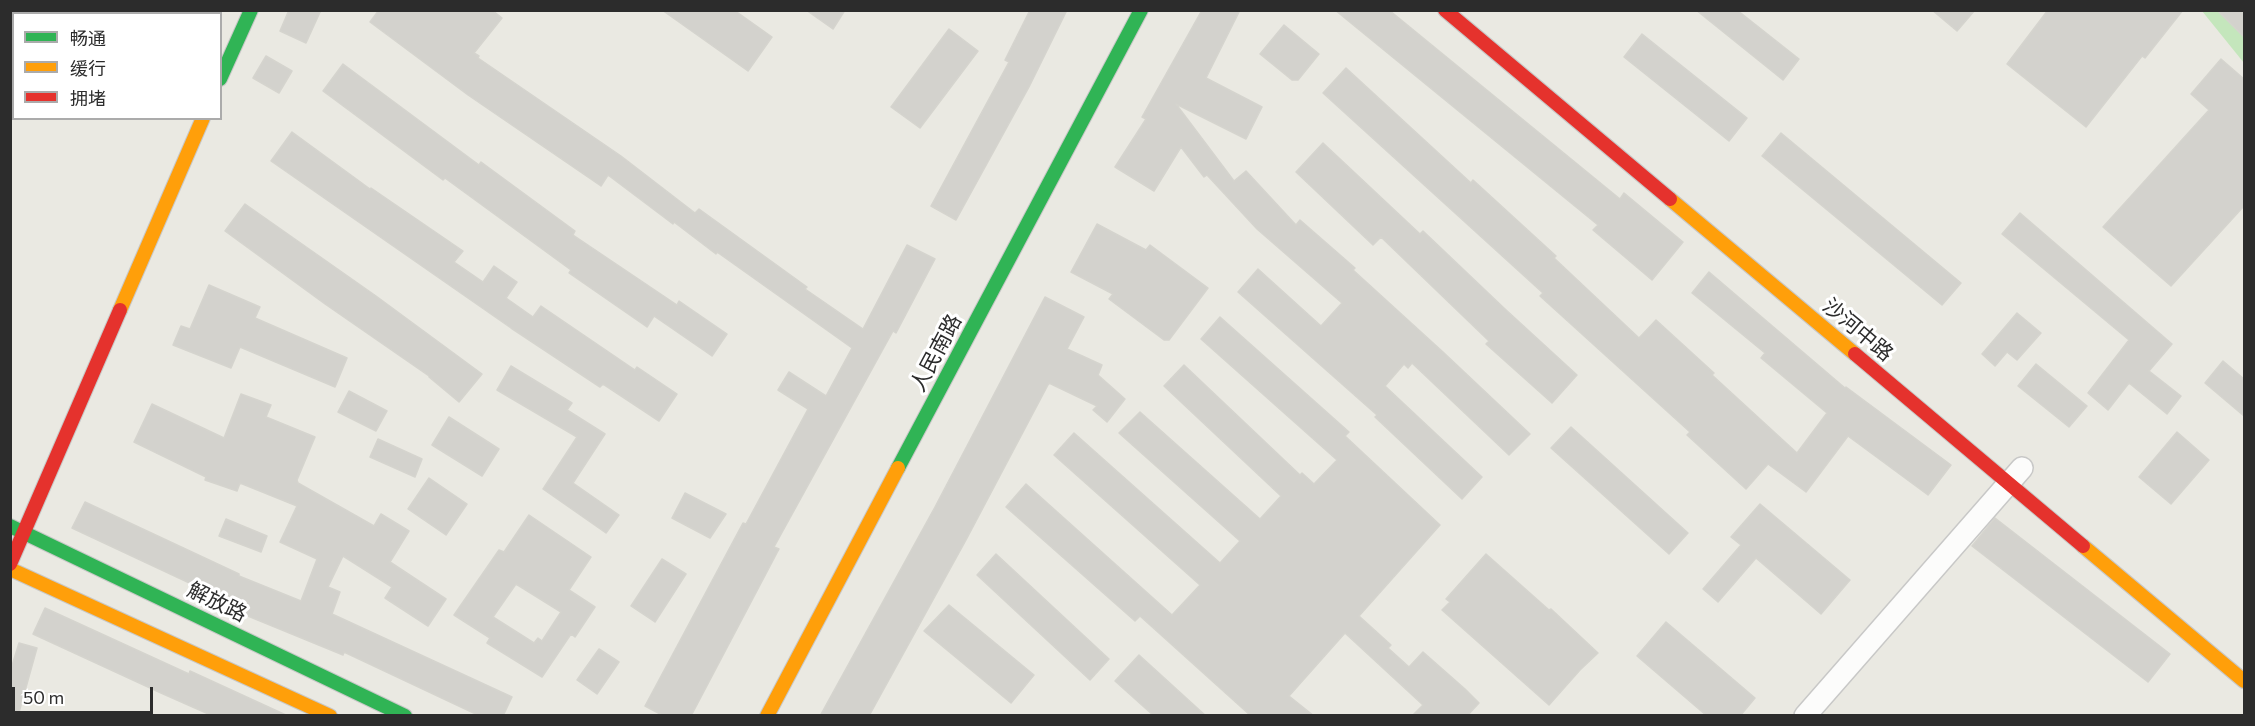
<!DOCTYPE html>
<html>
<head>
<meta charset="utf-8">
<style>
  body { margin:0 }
  #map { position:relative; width:2255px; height:726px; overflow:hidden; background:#eae9e2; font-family:Commissioner,"Noto Sans SC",sans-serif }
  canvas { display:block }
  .frame { position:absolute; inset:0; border:12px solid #2c2c2c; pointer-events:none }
  .legend { position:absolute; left:12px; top:12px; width:210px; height:108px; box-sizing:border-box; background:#fff; border:2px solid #ababab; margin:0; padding:8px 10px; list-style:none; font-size:18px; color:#2c2c2c }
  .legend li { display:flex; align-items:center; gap:12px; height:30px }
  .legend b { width:30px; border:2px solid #ababab }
  .scale { position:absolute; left:12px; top:687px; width:141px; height:27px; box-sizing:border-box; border:3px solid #2c2c2c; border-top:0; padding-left:8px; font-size:18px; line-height:21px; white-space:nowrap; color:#2c2c2c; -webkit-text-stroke:4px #fff; paint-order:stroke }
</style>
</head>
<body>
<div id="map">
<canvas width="2255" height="726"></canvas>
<div class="frame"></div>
<ul class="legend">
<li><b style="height:8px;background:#30b455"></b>畅通</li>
<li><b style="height:8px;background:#ff9f0a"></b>缓行</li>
<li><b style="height:8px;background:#e5322d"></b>拥堵</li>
</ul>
<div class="scale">50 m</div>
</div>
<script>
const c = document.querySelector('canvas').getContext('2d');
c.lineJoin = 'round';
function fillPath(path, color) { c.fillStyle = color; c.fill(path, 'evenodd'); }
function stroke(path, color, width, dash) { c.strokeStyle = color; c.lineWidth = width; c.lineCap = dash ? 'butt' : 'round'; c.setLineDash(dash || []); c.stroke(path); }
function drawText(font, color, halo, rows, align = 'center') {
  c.font = font + ' Commissioner,"Noto Sans SC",sans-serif'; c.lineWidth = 6; c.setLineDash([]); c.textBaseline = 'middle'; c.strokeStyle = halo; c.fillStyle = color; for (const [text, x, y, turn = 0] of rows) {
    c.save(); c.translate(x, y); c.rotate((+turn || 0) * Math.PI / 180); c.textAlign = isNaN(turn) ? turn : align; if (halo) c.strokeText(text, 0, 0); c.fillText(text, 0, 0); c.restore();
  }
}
fillPath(new Path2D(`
  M2202 11H2244V63Z`), '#c4e6bc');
const building = new Path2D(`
  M289 10H321L306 43 280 31Z
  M379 10H492L502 18 474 53 479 56 478 58 621 156 695 213 699 209 807 287 805 289 863 329 907 245 935 259 896 333 893 331 774 547 779 549 691 716H664L645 706 743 523 746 524 808 409 778 390 789 372 826 396 852 348 717 252 716 254 674 222 673 224 608 175 601 186 468 95 370 22Z
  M662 10H734L772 37 748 71Z
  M806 10H845L833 29Z
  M1030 10H1067L1029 87 956 220 931 206 1009 62 1005 60Z
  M1202 10H1240L1206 78 1262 107 1246 139 1176 104 1234 181 1246 171 1296 225 1300 220 1355 268 1353 270 1443 352 1530 434 1509 455 1412 363 1408 368 1404 364 1385 386 1482 477 1462 499 1375 417 1377 415 1238 292 1258 269 1321 326 1342 303 1257 229 1207 175 1204 177 1181 147 1154 191 1115 167 1146 119 1142 117Z
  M1335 10H1389L1620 199 1624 193 1683 242 1652 280 1593 230 1598 225Z
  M1696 10H1737L1799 59 1783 80Z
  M1932 10H1975L1957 31Z
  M2048 10H2183L2145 58 2142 56 2086 127 2007 64Z
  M2217 10H2244V37Z
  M1284 25 1319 54 1298 80H1292L1260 54Z
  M949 29 978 51 920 128 891 107Z
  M1642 34 1747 118 1729 141 1624 57Z
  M266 56 292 71 279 93 253 78Z
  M2221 59 2244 79V206L2171 286 2103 227 2209 110 2191 94Z
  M343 64 479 165 481 162 575 231 573 235 677 305 679 301 727 334 712 356 654 316 647 327 569 273 571 270 445 178 443 180 323 91Z
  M1346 68 1471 183 1473 180 1556 256 1554 258 1639 338 1656 320 1714 373 1712 375 1797 453 1827 413 1761 358 1765 353 1692 293 1709 272 1845 388 1846 387 1951 465 1928 495 1848 436 1806 492 1768 464 1746 489 1687 435 1690 432 1540 296 1543 293 1323 93Z
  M292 132 370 189 371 188 463 251 454 262 483 282 494 266 517 282 506 298 533 317 541 306 635 370 637 367 677 394 659 421 603 384 600 387 511 328 271 161Z
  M1781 133 1961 283 1942 305 1762 156Z
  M1323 143 1420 234 1423 231 1505 309 1577 375 1552 403 1486 344 1489 341 1381 237 1373 245 1296 172Z
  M245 204 376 296 482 374 459 402 429 377V376L325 304 225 231Z
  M2020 213 2172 344 2149 371 2181 396 2167 414 2129 383 2108 410 2088 393 2129 340 2002 234Z
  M1097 224 1146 250 1150 245 1208 288 1169 340H1164L1109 299 1113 294 1071 272Z
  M209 285 260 307 255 318 347 358 335 387 240 347 231 368 173 345 181 326 190 329Z
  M1045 297 1084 317 1067 349 1102 365 1098 375 1125 399 1107 422 1093 410 1097 406 1049 383 966 540 869 716H820L935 507Z
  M2017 313 2041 333 2017 360 2007 352 1995 366 1982 354Z
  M1220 317 1349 432 1345 436 1440 525 1359 616 1391 645 1388 648 1409 667 1423 652 1465 689 1479 703 1467 716H1412L1423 705 1345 633 1289 696 1314 716H1251L1140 616 1135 621 1006 507 1026 484 1172 615 1200 585 1054 455 1074 433 1220 563 1240 541 1119 433 1140 412 1260 519 1281 496 1164 386 1184 365 1300 475 1302 473 1314 484 1337 460 1201 339Z
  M2223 361 2244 379V416L2205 383Z
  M2036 364 2087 406 2069 427 2018 386Z
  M511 366 572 403 567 410 605 434 573 483 619 515 606 533 543 489 577 437 497 390Z
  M349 391 387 411 376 431 338 412Z
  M241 394 271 405 266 417 315 437 297 480 298 483 374 526 381 514 409 531 390 562 446 599 428 626 385 598 392 587 343 556 328 587 340 592 332 614 512 697 503 716H480L344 652 343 655 243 614 245 609 72 528 85 502 239 574V576L301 601 317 559 280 542 297 506 240 483 237 491 205 480 206 477 134 442 152 404 224 438Z
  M449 417 499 449 482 476 432 445Z
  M1571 427 1688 533 1669 554 1551 448Z
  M2177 432 2209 460 2171 504 2139 477Z
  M378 439 422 459 415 477 370 457Z
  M429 478 467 504 446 535 408 509Z
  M685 493 726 514 710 538 672 518Z
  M1760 504 1850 580 1821 614 1756 558 1718 602 1703 589 1741 545 1731 537Z
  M529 515 591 557 569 590 595 607 575 637 571 634 542 677 487 643 490 638 454 615 499 550 504 552ZM516 584 561 612 542 641 538 638 534 643 493 617Z
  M1995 518 2170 654 2148 682 1972 546Z
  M226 519 267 536 261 552 219 536Z
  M996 554 1109 659 1090 680 977 575Z
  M1486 554 1549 610 1551 609 1598 653 1580 670 1549 705 1442 610 1450 602 1446 599Z
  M662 559 686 574 655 622 631 606Z
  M949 605 1034 675 1011 703 924 631Z
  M45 608 189 674 190 671 288 716H213L161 693 33 634Z
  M1666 622 1755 698 1740 716H1707L1637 656Z
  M19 643 37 648 18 716H10V672Z
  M599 649 619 662 597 694 577 680Z
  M1139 655 1206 716H1154L1115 681Z`);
fillPath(building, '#d3d2cd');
stroke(building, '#d5d4ce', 1.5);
const street = new Path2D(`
  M1805 716 2022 468`);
const fast = new Path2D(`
  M220 79 251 10
  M898 468 1141 10
  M10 526 405 716`);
const slow = new Path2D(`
  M1670 199 1855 354
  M120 310 203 118
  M2083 546 2244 681
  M10 569 330 716
  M767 716 898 468`);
const jam = new Path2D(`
  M1445 10 1670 199
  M1855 354 2083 546
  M10 564 120 310`);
stroke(street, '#c8c8c7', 24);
stroke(fast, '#c8c8c7', 16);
stroke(slow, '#c8c8c7', 16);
stroke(jam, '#c8c8c7', 16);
stroke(street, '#fcfcfb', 21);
stroke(fast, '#30b455', 14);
stroke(slow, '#ff9f0a', 14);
stroke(jam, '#e5322d', 14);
drawText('21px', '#2c2c2c', '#fff', [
  ["沙河中路",1858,330,40],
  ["人民南路",936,353,-62],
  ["解放路",217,602,26]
]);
</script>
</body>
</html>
